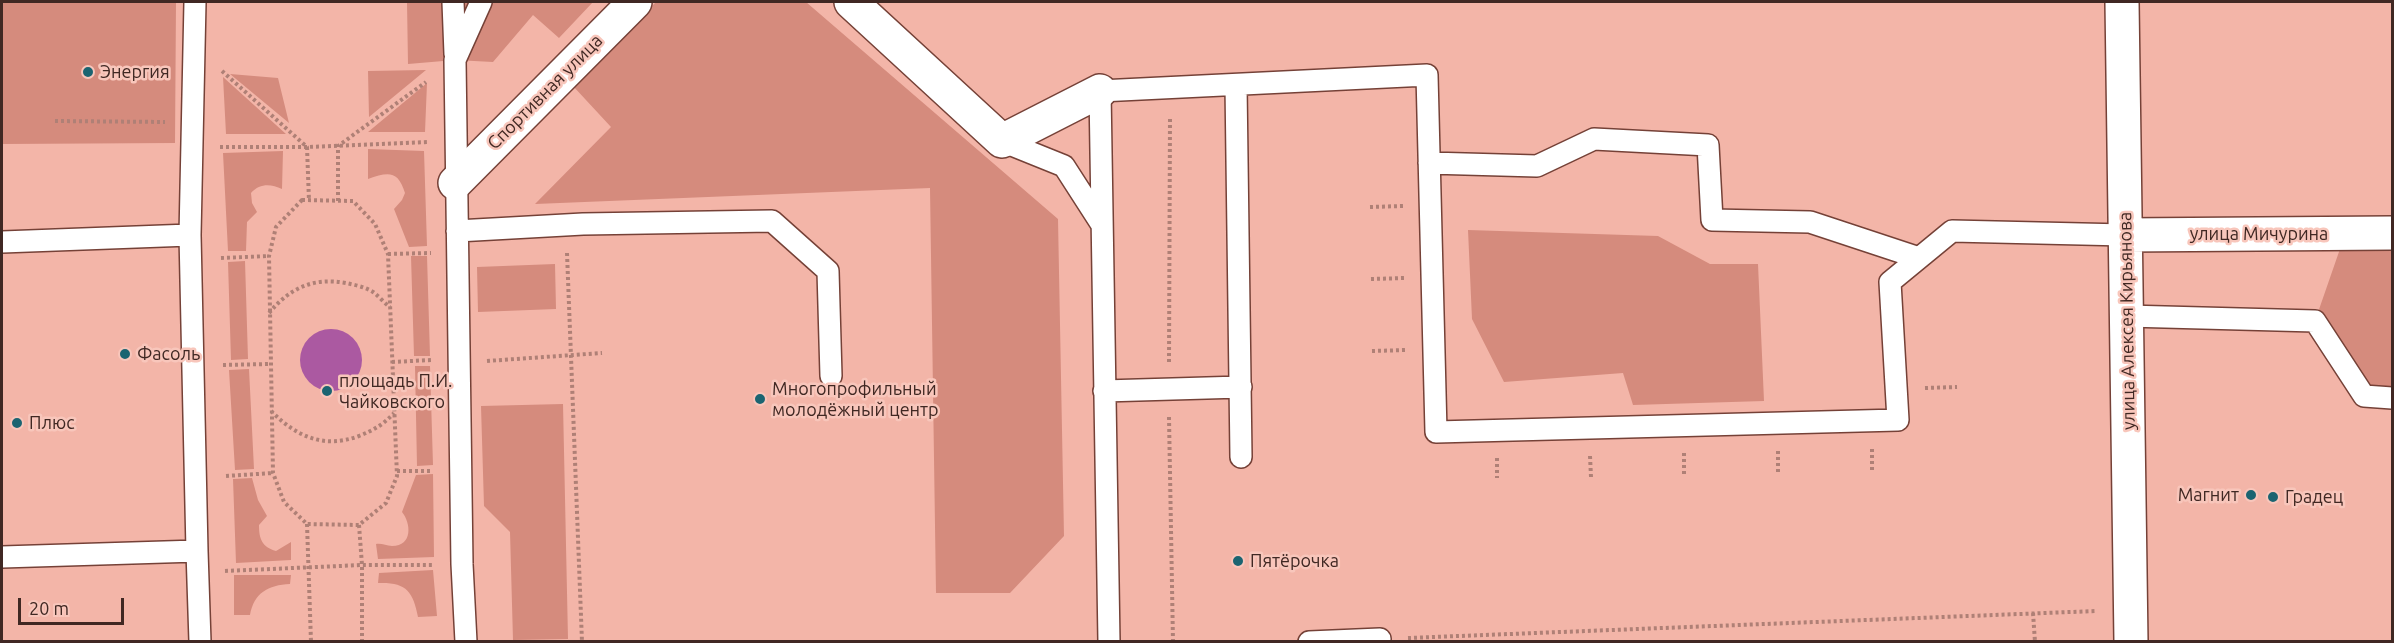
<!DOCTYPE html>
<html>
<head>
<meta charset="utf-8">
<style>
  body { margin:0 }
  #map { position:relative; width:2394px; height:643px; overflow:hidden; background:#f3b5a8; font-family:Ubuntu,sans-serif }
  canvas { display:block }
  .frame { position:absolute; inset:0; border:3px solid #402823; pointer-events:none }
  .scale { position:absolute; left:18px; top:598px; width:106px; height:27px; box-sizing:border-box; border:3px solid #402823; border-top:0; padding-left:8px; font-size:18px; line-height:21px; white-space:nowrap; color:#402823; -webkit-text-stroke:4px #f8c6bb; paint-order:stroke }
</style>
</head>
<body>
<div id="map">
<canvas width="2394" height="643"></canvas>
<div class="frame"></div>
<div class="scale">20 m</div>
</div>
<script>
const c = document.querySelector('canvas').getContext('2d');
c.lineJoin = 'round';
function fillPath(path, color) { c.fillStyle = color; c.fill(path, 'evenodd'); }
function stroke(path, color, width, dash) { c.strokeStyle = color; c.lineWidth = width; c.lineCap = dash ? 'butt' : 'round'; c.setLineDash(dash || []); c.stroke(path); }
function drawText(font, color, halo, rows, align = 'center') {
  c.font = font + ' Ubuntu,sans-serif'; c.lineWidth = 5; c.setLineDash([]); c.textBaseline = 'middle'; c.strokeStyle = halo; c.fillStyle = color; for (const [text, x, y, turn = 0] of rows) {
    c.save(); c.translate(x, y); c.rotate((+turn || 0) * Math.PI / 180); c.textAlign = isNaN(turn) ? turn : align; if (halo) c.strokeText(text, 0, 0); c.fillText(text, 0, 0); c.restore();
  }
}
fillPath(new Path2D(`
  M2 2H176L175 143 2 144Z
  M407 2H593L559 38 533 15 493 62 455 60 408 64Z
  M656 2H806L1058 219 1064 536 1010 593H936L930 188 535 204 611 127 573 86Z
  M426 70 369 117 368 71Z
  M230 74 278 78 289 123Z
  M223 77 286 134H226Z
  M427 83 425 132H368Z
  M368 149 424 151 427 246 409 247 394 209 402 200 405 193C398 170 388 172 368 179Z
  M283 151 282 189C271 184 260 183 251 193L252 203 257 212 247 222 246 251H228L223 153Z
  M1468 230 1658 236 1710 264H1758L1764 401 1633 405 1623 373 1504 382 1472 319Z
  M2341 246H2392V393L2364 396 2315 321Z
  M411 256H427L430 356H414Z
  M245 261 248 359 231 360 228 262Z
  M555 264 556 309 478 312 477 267Z
  M415 366H430L433 465 417 466Z
  M249 369 254 469 235 470 229 370Z
  M563 404 568 639 513 640 510 532 484 506 481 406Z
  M433 474 434 557 378 559 376 544C382 543 386 546 392 546 413 546 411 523 402 512L416 475Z
  M252 478 258 500 267 516 259 525C259 539 262 547 276 551L291 542V560L236 563 233 479Z
  M433 570 437 616 418 617C413 591 406 582 378 583L379 573Z
  M234 575H291L290 584C268 585 254 593 250 615H234Z`), '#d58b7d');
fillPath(new Path2D(`
  M300 360a31 31 0 1 1 62 0a31 31 0 1 1-62 0Z`), '#ab59a1');
const lane = new Path2D(`
  M195 2 190 235 197 551
  M453 2 455 54
  M1236 85 1241 457
  M1002 141 1064 166 1102 225
  M1429 163 1537 166 1594 139 1708 145 1712 220 1810 222 1919 258
  M457 231 583 224 772 221 828 271 831 376
  M2 242 190 235
  M2127 316 2315 321 2364 396 2392 398
  M1104 391 1241 387
  M2 557 197 551 200 642
  M466 642 462 564 455 60 481 2
  M1109 642 1100 91 1427 75 1436 432 1898 420 1890 282 1952 231 2125 235
  M1309 642 1380 639`);
const street = new Path2D(`
  M851 2 1002 141 1100 91
  M2122 2 2131 642
  M455 183 635 2
  M2125 235 2392 233`);
stroke(lane, '#754137', 24);
stroke(street, '#754137', 36);
stroke(new Path2D(`
  M222 71 307 147 309 201
  M55 121 165 122
  M220 147H307L428 142
  M302 200 353 201 375 224 388 254 397 476 386 503 359 525 307 524 284 502 273 473 269 256 276 227Z
  M338 201V146L426 82
  M1370 207 1403 206
  M567 253 582 642
  M388 254 431 253
  M221 258 269 256
  M1371 279 1405 278
  M269 313C290 288 313 277 346 283 355 285 365 287 373 292 379 296 384 303 390 307
  M1372 351 1406 350
  M487 361 602 353
  M392 362 431 360
  M1169 362 1170 117
  M223 365 269 364
  M1925 388 1957 387
  M271 411C297 437 324 449 359 436 374 430 384 424 394 413
  M1169 417 1173 642
  M1872 449V472
  M1778 451V474
  M1684 453V475
  M1590 456 1591 477
  M1497 458V478
  M397 471H431
  M226 476 273 473
  M307 524 311 642
  M359 525 362 565V642
  M225 571 362 565H434
  M2033 613 2035 642
  M1408 638 2096 611`), '#af8076', 4, [3, 3]);
stroke(lane, '#fff', 21);
stroke(street, '#fff', 33);
for (const [x, y, r, color] of [
  [88,72,6,"#1b6471"],
  [125,354,6,"#1b6471"],
  [327,391,6,"#1b6471"],
  [760,399,6,"#1b6471"],
  [17,423,6,"#1b6471"],
  [2251,495,6,"#1b6471"],
  [2273,497,6,"#1b6471"],
  [1238,561,6,"#1b6471"]
]) { const dot = new Path2D(); dot.arc(x, y, r, 0, 2 * Math.PI); c.fillStyle = color; c.fill(dot); stroke(dot, '#f8c6bb', 2); }
drawText('18px', '#402823', '#f8c6bb', [
  ["Энергия",100,72],
  ["Фасоль",137,354],
  ["площадь П.И.",339,381],
  ["Чайковского",339,402],
  ["Многопрофильный",772,389],
  ["молодёжный центр",772,410],
  ["Плюс",29,423],
  ["Магнит",2239,495,"right"],
  ["Градец",2285,497],
  ["Пятёрочка",1250,561]
], 'left');
drawText('18px', '#402823', '#f8c6bb', [
  ["Спортивная улица",545,92,-45],
  ["улица Мичурина",2259,234],
  ["улица Алексея Кирьянова",2127,321,-91]
]);
</script>
</body>
</html>
